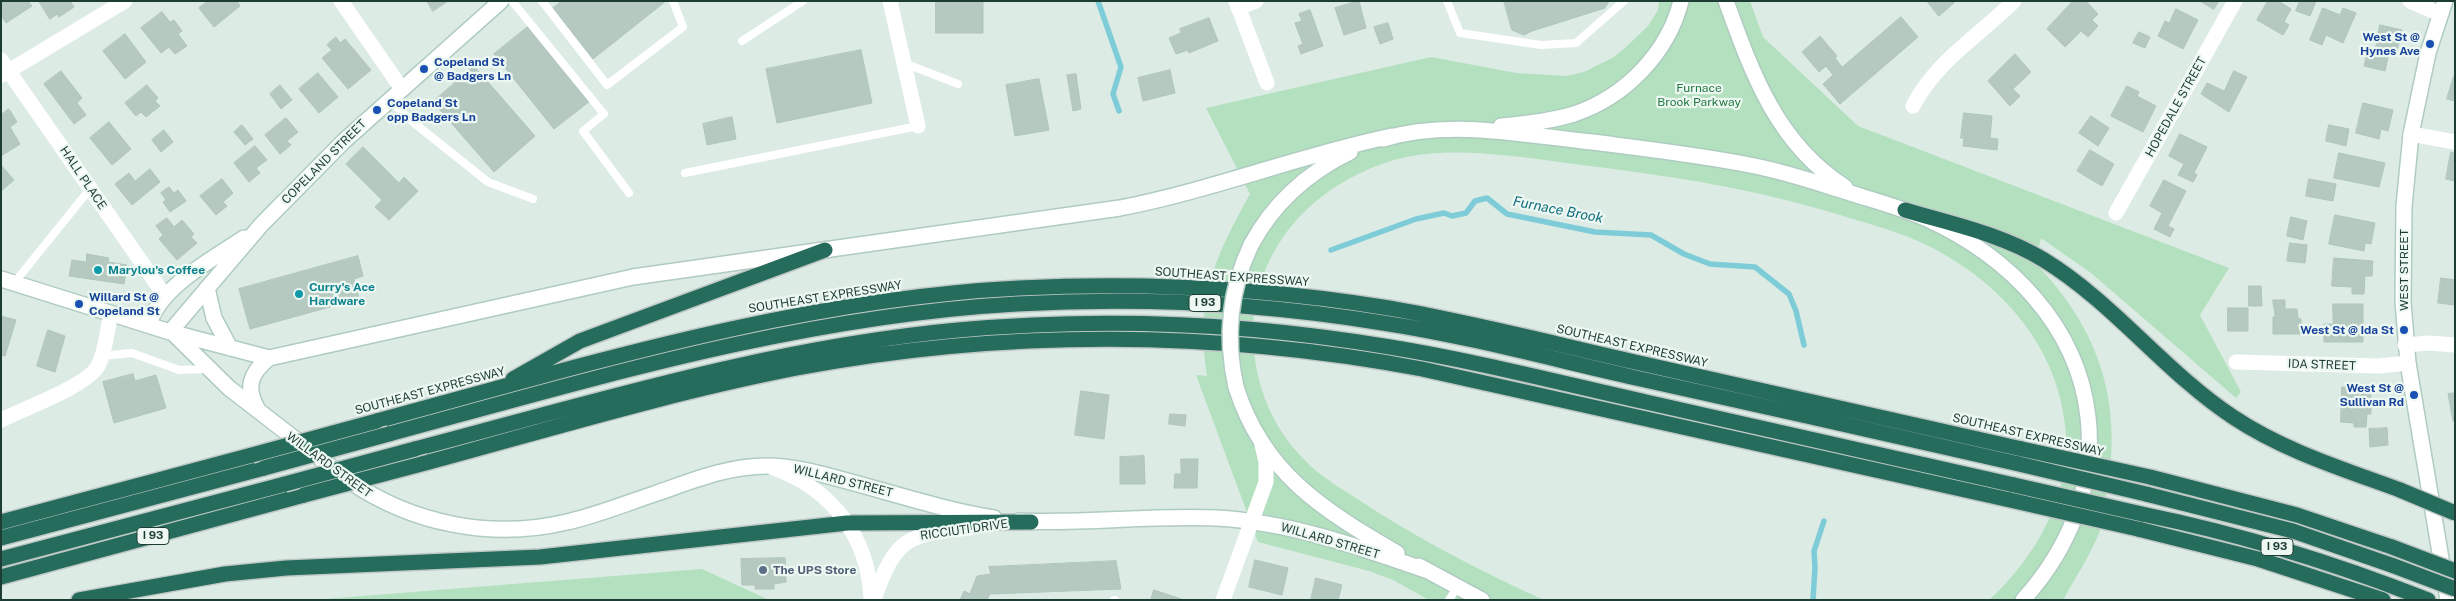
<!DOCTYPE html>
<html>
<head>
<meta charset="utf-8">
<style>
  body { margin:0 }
  #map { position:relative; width:2456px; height:601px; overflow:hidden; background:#ddebe5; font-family:"Public Sans",sans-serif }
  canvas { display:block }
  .frame { position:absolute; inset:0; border:2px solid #1d3c33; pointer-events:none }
</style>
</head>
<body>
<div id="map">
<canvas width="2456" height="601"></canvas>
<div class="frame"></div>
</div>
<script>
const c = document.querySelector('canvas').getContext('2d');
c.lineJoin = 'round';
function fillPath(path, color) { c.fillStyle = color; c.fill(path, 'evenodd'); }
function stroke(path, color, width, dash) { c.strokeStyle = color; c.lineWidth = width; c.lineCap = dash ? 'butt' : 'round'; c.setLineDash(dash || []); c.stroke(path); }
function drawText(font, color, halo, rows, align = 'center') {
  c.font = font + ' "Public Sans",sans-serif'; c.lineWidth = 4.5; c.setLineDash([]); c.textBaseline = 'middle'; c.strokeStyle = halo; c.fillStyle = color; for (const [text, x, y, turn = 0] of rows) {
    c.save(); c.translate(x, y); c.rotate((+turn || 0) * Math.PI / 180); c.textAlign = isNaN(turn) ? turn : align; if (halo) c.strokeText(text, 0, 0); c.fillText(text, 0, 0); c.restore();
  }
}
fillPath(new Path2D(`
  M1659 1H1750L1763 37 1858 126 2229 268 2200 315 2241 392 2236 398 2091 273 2041 238 2035 263C2100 329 2124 405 2106 496 2104 508 2103 522 2099 533 2090 556 2075 578 2063 600H1989C2035 558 2070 497 2066 434 2060 345 1997 277 1918 241 1893 230 1866 223 1840 215 1755 189 1678 177 1590 166 1532 159 1451 143 1394 160 1314 184 1255 246 1253 332 1253 376 1268 420 1298 453 1314 472 1335 485 1356 498 1416 538 1478 570 1544 600H1429L1393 580 1369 571 1258 542 1196 375 1207 376C1195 299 1214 259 1250 194L1206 108 1431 57 1516 73 1566 76 1584 72 1614 57 1626 47 1648 26 1658 10Z
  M702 569 769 600H312Z`), '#b3e0be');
stroke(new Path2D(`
  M1098 1 1121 67 1113 94 1119 111
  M1331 250 1416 219 1444 213 1452 216 1466 213 1475 201 1487 198 1507 214 1595 232 1651 235 1684 254 1710 264 1755 267 1789 294 1796 311 1804 345
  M1813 600 1815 567 1814 551 1824 521`), '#7dccd8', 5.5);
const building = new Path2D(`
  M4 1H28L32 6 6 23 1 15V3Z
  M39 1H70L74 7 59 17 57 14 50 19Z
  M208 1H237L240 6 214 27 199 8Z
  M427 1H448L433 11Z
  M562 1H666L593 59 553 8Z
  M936 1H983V33H936Z
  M1359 1 1366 28 1344 35 1335 8Z
  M1504 1H1609L1605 8 1532 31 1524 35 1512 30Z
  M1927 1H1956L1939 16Z
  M2073 1H2086L2098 14 2092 20 2098 26 2088 37 2081 31 2065 47 2047 29Z
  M2200 1H2219L2214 9Z
  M2268 1H2278L2291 9 2284 22 2289 25 2283 35 2257 20Z
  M2300 1H2316L2310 16 2296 11Z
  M2323 8 2340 15 2343 8 2356 13 2343 43 2326 35 2322 45 2310 40Z
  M2176 9 2198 20 2183 49 2158 36 2165 21 2169 23Z
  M1310 10 1323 46 1301 54 1298 46 1303 44 1295 23 1302 21 1299 14Z
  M162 12 170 22 174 20 182 31 178 34 187 46 175 54 169 47 161 53 141 28Z
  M1901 17 1918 37 1840 104 1823 84 1833 75 1826 66 1819 72 1802 52 1820 36 1837 56 1835 58 1842 67Z
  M1209 18 1218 41 1189 53 1188 50 1176 54 1169 38 1181 33 1180 29Z
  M1388 23 1393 39 1380 44 1374 27Z
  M2380 25 2402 30 2396 55 2389 53 2385 71 2364 66 2368 48 2375 50Z
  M529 26 590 101 554 129 494 54Z
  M2139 32 2150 37 2145 48 2133 43Z
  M125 34 146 62 125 79 103 51Z
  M336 37 340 43 345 39 371 70 348 89 322 58 332 50 327 45Z
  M861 50 872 103 777 123 766 69Z
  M2015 54 2031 72 2013 89 2020 96 2010 106 1988 81Z
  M474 66 535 136 494 172 433 102Z
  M1170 70 1175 93 1143 101 1138 78Z
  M61 71 82 98 77 103 86 115 74 124 44 84Z
  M2234 71 2247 77 2229 112 2201 94 2207 83 2224 91Z
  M318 73 338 97 319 113 299 89Z
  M1076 74 1081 109 1073 111 1067 75Z
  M2454 76H2455V101L2447 99Z
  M1039 79 1049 130 1015 136 1006 85Z
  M147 85 158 98 155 101 160 106 146 117 141 112 136 116 125 103Z
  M280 85 292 100 281 109 270 94Z
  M2127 86 2139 92 2137 96 2156 106 2143 132 2111 116Z
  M2363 103 2393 110 2388 131 2381 129 2379 139 2356 133Z
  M9 109 17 122 10 127 20 144 1 156V115Z
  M1964 113 1992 116 1990 138 1998 139 1997 150 1963 146 1964 138H1961Z
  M2091 116 2109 128 2098 146 2079 133Z
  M732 117 736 139 707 145 703 124Z
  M286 118 298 132 287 141 291 145 280 154 265 135Z
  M109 122 131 149 112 165 90 138Z
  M242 125 253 139 245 145 234 132Z
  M2329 125 2349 129 2346 146 2326 141Z
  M164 130 173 142 161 152 152 140Z
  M2180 134 2207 147 2194 173 2197 175 2193 182 2178 175 2184 164 2169 156Z
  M255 146 267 160 256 168 260 173 249 182 234 163Z
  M363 147 399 183 404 177 418 191 389 220 375 207 382 200 346 164Z
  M2090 150 2114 164 2102 186 2077 171Z
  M2451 152 2455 153V181L2446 179Z
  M2339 153 2385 163 2379 187 2334 178Z
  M1 165 14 180 1 191Z
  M150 169 160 182 132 205 115 184 129 173 135 181Z
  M222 179 233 193 223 202 227 206 216 215 200 196Z
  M2309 179 2336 184 2333 201 2306 196Z
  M2164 180 2186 191 2168 226 2174 229 2170 237 2154 229 2162 213 2150 206Z
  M169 187 174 193 178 190 186 201 170 212 163 202 166 200 161 193Z
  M2335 215 2375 223 2371 244 2365 243 2364 251 2329 244Z
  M2291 217 2307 221 2303 240 2287 236Z
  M167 218 174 227 182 220 194 234 191 237 197 243 177 260 159 239 163 235 156 226Z
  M2290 243 2307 245 2305 263 2287 261Z
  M87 254 109 258 108 262 127 265 124 284 69 276 72 260 86 262Z
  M358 256 363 276 354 279 359 299 250 329 239 289Z
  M2334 258 2373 261 2372 276H2365L2364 294H2352V287L2332 286Z
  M2441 278 2455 280V305L2438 303Z
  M2249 286H2261L2262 306H2249Z
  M2273 300H2285V309H2297L2298 318 2301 319V334H2273V317H2275Z
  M2333 304H2363V342H2324V324H2333Z
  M2228 308H2248V331H2228Z
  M1 316 16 320 5 356 1 355Z
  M48 330 65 336 55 372 37 366Z
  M133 374 135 381 156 375 166 408 114 423 103 382Z
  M2342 387H2365V394L2371 395V414H2367L2366 427H2354V423L2341 422Z
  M1081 391 1109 395 1104 439 1075 435Z
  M2455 393V421H2453L2448 394Z
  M1170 414 1186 415 1185 426 1169 424Z
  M2387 428 2388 445 2370 447 2369 429Z
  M1144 456 1145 484H1120V457Z
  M1181 459H1198L1197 488H1174L1175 474H1181Z
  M785 558 786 582 774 584V589H755V585H742L741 559Z
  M1255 560 1288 568 1282 595 1249 587Z
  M1116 561 1121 589 990 594 987 600H960L964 591 970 594 977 576 991 574 989 567Z
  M1316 578 1342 585 1338 600H1311Z
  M1154 590 1184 600H1151Z`);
fillPath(building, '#b5c9c0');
stroke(building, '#afc5bc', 1);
const secondary = new Path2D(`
  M1726 1C1752 73 1777 144 1845 187
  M2445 1 2428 53 2411 134 2404 206 2403 302 2408 363 2448 600
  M1501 126C1525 124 1551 121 1574 114 1625 97 1668 53 1681 1
  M1383 139C1450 119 1524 135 1592 142 1647 149 1701 155 1755 166 1785 172 1815 182 1844 191 1872 200 1900 207 1927 219 2008 256 2078 325 2088 417 2096 486 2068 550 2023 600
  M1251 245C1274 202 1307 173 1350 152
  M1 279 170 332 269 358 633 277 1120 208C1213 190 1300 155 1392 136
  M207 288 214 318 230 348
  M149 325C159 287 213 259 244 238
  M170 332 261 225 344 141 501 1
  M174 334 229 388 348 480C412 524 491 540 567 522 598 515 627 503 657 493 692 481 728 466 766 466 794 466 821 474 847 481 896 494 944 510 994 518
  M1236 387C1263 473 1323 510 1397 553
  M258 410C245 388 250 373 269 358
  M1019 521C1085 524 1150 515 1216 518 1290 522 1359 547 1428 571
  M1419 566 1482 600`);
const highway = new Path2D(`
  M1905 210C1951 224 2002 234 2044 260 2114 303 2165 372 2233 417 2284 451 2343 469 2400 490
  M513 379 580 341 825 250
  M377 421C588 364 799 299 1019 288 1143 282 1267 288 1389 308 1475 323 1559 345 1644 364 1770 392 1896 420 2022 449
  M389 434C596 378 801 316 1017 304 1139 297 1262 303 1383 323 1468 336 1552 359 1636 378 1764 406 1891 435 2019 464
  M415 449C594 402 772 347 958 330 1102 317 1248 323 1390 347 1476 361 1561 383 1646 402 1769 430 1891 457 2014 485
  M429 462C551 429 673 392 797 368 1004 329 1216 330 1422 369L2010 500
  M2150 477 2297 515 2392 547
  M2146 494 2293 531 2394 566
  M2142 514C2240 534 2335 563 2428 600
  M1 522 252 455
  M2138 529 2258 559 2383 600
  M1 538 264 468
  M1 559 285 484
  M1 577 304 495
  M79 600 225 574 286 568 540 557 847 523 1031 522`);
stroke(secondary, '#afccc1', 18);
stroke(highway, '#c0c8c6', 18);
stroke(new Path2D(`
  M512 1 604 114 583 131 629 193
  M542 1 607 85 683 27 673 1
  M1447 1 1460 33 1541 45 1576 43 1624 1
  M742 41 803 1
  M904 63 958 84
  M389 100 414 123 488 182 533 199
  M685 173 918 126
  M14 283 90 189
  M101 356 132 353 179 370 209 369
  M1114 600H1115
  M1449 600 1458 586`), '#fff', 8);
stroke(new Path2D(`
  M341 1 402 89
  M890 1 918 126
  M1236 1 1267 83
  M2410 1 2440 14
  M1238 8 1256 1
  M1 60 165 296
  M2 75 125 1
  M1913 106C1936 61 1979 36 2014 1
  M2411 134 2455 142
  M2116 213 2235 1
  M2405 345 2429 343 2455 345
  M2236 362 2379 366 2408 363
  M1 420C23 409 87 386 98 366 106 351 107 330 111 314
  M773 468C831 488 869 537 871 600
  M874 600C895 538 907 534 970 528
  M1223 600 1266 482V462L1262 445`), '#fff', 15);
stroke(secondary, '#fff', 15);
stroke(highway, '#256c5c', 15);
const secondaryBridge = new Path2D(`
  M1236 387C1225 338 1229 291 1251 245`);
const highwayBridge = new Path2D(`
  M2022 449 2150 477
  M252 455 377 421
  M2019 464 2146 494
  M264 468 389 434
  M285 484 415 449
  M2014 485 2142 514
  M2400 490 2455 513
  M304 495 429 462
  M2010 500 2138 529
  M2392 547 2455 571
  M2394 566 2455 589`);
stroke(secondaryBridge, '#afccc1', 18, []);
stroke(highwayBridge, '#c0c8c6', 18, []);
stroke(secondaryBridge, '#fff', 15);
stroke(highwayBridge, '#256c5c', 15);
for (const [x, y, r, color] of [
  [2430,44,5,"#1a4fb4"],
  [424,69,5,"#1a4fb4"],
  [377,110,5,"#1a4fb4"],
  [98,270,5,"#0f9aa8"],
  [299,294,5,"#0f9aa8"],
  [79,304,5,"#1a4fb4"],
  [2404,330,5,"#1a4fb4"],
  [2414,395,5,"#1a4fb4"],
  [763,570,5,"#5c6f8a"]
]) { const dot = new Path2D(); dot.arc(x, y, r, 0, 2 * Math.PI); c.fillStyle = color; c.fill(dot); stroke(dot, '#eef8f2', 2); }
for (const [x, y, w] of [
  [1205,303,32],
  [153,536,32],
  [2277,547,32]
]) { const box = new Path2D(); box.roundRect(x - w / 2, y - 8.5, w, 17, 4); c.fillStyle = '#eef8f2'; c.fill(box); stroke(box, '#1d3c33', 1); }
drawText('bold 11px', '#1d3c33', null, [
  ["I 93",1205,303],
  ["I 93",153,536],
  ["I 93",2277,547]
]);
drawText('bold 12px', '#164399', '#eef8f2', [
  ["West St @",2420,37],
  ["Hynes Ave",2420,51],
  ["Copeland St",434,62,"left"],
  ["@ Badgers Ln",434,76,"left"],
  ["Copeland St",387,103,"left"],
  ["opp Badgers Ln",387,117,"left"],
  ["Willard St @",89,297,"left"],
  ["Copeland St",89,311,"left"],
  ["West St @ Ida St",2394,330],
  ["West St @",2404,388],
  ["Sullivan Rd",2404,402]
], 'right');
drawText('12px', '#237842', '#eef8f2', [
  ["Furnace",1699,88],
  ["Brook Parkway",1699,102]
]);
drawText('12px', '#1d3c33', '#eef8f2', [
  ["HOPEDALE STREET",2176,107,-61],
  ["COPELAND STREET",324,162,-45],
  ["HALL PLACE",83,178,56],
  ["WEST STREET",2404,270,-90],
  ["SOUTHEAST EXPRESSWAY",1232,277,4],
  ["SOUTHEAST EXPRESSWAY",825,297,-9],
  ["SOUTHEAST EXPRESSWAY",1632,346,13],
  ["IDA STREET",2322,365,2],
  ["SOUTHEAST EXPRESSWAY",430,391,-15],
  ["SOUTHEAST EXPRESSWAY",2028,435,13],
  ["WILLARD STREET",329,465,36],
  ["WILLARD STREET",843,481,14],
  ["RICCIUTI DRIVE",964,530,-8],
  ["WILLARD STREET",1330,541,16]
]);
drawText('bold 12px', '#0d838f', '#eef8f2', [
  ["Marylou's Coffee",108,270],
  ["Curry's Ace",309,287],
  ["Hardware",309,301]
], 'left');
drawText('bold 12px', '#4e5e75', '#eef8f2', [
  ["The UPS Store",773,570]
], 'left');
drawText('italic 14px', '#116e7f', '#eef8f2', [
  ["Furnace Brook",1558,210,11]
]);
</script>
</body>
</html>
